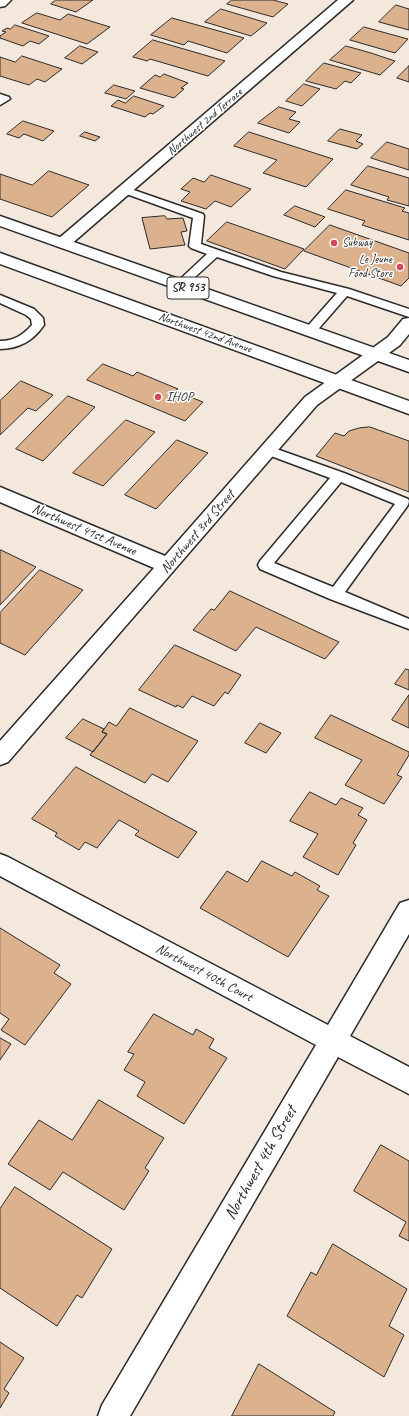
<!DOCTYPE html>
<html>
<head>
<meta charset="utf-8">
<style>
  body { margin:0 }
  canvas { display:block; background:#f4e8dd }
</style>
</head>
<body>
<canvas width="409" height="1416"></canvas>
<script>
const c = document.querySelector('canvas').getContext('2d');
c.lineJoin = 'round';
function fillPath(path, color) { c.fillStyle = color; c.fill(path, 'evenodd'); }
function stroke(path, color, width, dash) { c.strokeStyle = color; c.lineWidth = width; c.lineCap = dash ? 'butt' : 'round'; c.setLineDash(dash || []); c.stroke(path); }
function drawText(font, color, halo, rows, align = 'center') {
  c.font = font + ' Caveat,sans-serif'; c.lineWidth = 3; c.setLineDash([]); c.textBaseline = 'middle'; c.strokeStyle = halo; c.fillStyle = color; for (const [text, x, y, turn = 0] of rows) {
    c.save(); c.translate(x, y); c.rotate((+turn || 0) * Math.PI / 180); c.textAlign = isNaN(turn) ? turn : align; if (halo) c.strokeText(text, 0, 0); c.fillText(text, 0, 0); c.restore();
  }
}
const building = new Path2D(`
  M56 0H93L76 12 51 4Z
  M232 0H273L288 4 273 17 227 4Z
  M396 5 409 9V30L379 22Z
  M221 9 267 23 251 36 205 22Z
  M37 13 60 20 68 14 110 27 87 44 22 23Z
  M172 18 244 38 227 53 188 41 184 45 151 35Z
  M15 25 49 36 39 44 30 41 23 46 0 38V36L6 32 2 31 7 28 10 29Z
  M364 27 408 39 395 53 350 40Z
  M153 40 225 61 208 76 150 59 147 61 133 57Z
  M80 46 98 52 82 64 65 58Z
  M346 46 371 53 395 61 380 75 330 60Z
  M22 56 62 69 45 82 37 79 29 85 0 76V57L15 62Z
  M324 63 361 73 351 83 345 81 336 89 306 81Z
  M409 66V82L397 78Z
  M164 74 188 83 181 88 184 89 174 98 140 88 155 75 160 77Z
  M304 84 320 89 302 106 286 101Z
  M114 85 135 91 126 99 105 93Z
  M134 96 164 106 153 114 150 113 145 117 111 106 118 100 125 103Z
  M279 107 296 112 289 119 300 122 289 133 258 123Z
  M23 121 54 131 43 141 24 134 19 138 7 134Z
  M340 129 362 135 356 141 363 144 357 149 328 141Z
  M85 132 100 137 95 141 80 136Z
  M249 132 333 159 306 187 263 173 277 160 234 146Z
  M387 142 409 149V170L371 158Z
  M368 166 409 178V206L387 200 389 197 351 185Z
  M49 171 89 185 52 217 0 199V174L32 185Z
  M211 175 251 189 231 207 215 201 206 209 181 201 190 192 181 189 193 178 204 182Z
  M346 190 405 208 402 211 409 213V240L362 225 365 221 328 209Z
  M295 206 325 217 315 227 284 215Z
  M165 216 167 219 183 218 187 231 181 232 185 245 150 249 142 218Z
  M227 222 304 249 285 269 207 241Z
  M330 225 409 253V278L401 286 304 251Z
  M103 364 133 376 137 372 178 389 175 391 203 402 185 421 87 380Z
  M21 381 53 395 36 411 28 408 0 435V401Z
  M68 396 95 407 43 461 16 449Z
  M126 420 155 432 103 486 73 473Z
  M370 427 409 441V492L316 456 335 433 344 436 349 431 359 428Z
  M177 440 208 453 156 509 125 495Z
  M1 550 36 567 0 605V552Z
  M40 570 83 590 25 655 0 643V613Z
  M230 591 339 642 325 659 256 627 236 651 193 630 211 609 214 610Z
  M175 645 241 675 228 694 225 692 214 706 192 696 183 708 177 705 176 707 139 690Z
  M406 669 409 670V690L395 684Z
  M409 695V728L392 720Z
  M130 708 198 741 168 782 152 774 145 783 90 755 107 734 102 732 109 722 116 726Z
  M331 715 409 752V755L397 775 402 777 384 804 345 785 362 760 315 738Z
  M83 719 104 729 102 732 107 734 93 752 66 738Z
  M260 723 281 733 266 753 245 743Z
  M76 767 197 832 178 858 135 835 139 831 119 820 97 848 85 842 79 850 55 836 57 833 32 819Z
  M310 792 336 805 341 798 363 808 358 815 367 820 353 843 356 845 338 875 303 857 318 834 290 821Z
  M262 861 292 876 295 872 320 886 317 890 329 896 288 957 200 908 227 871 247 882Z
  M0 928 60 965 54 973 71 984 25 1045 1 1030 9 1019 0 1013Z
  M154 1014 193 1035 196 1029 214 1039 209 1048 227 1058 184 1124 137 1096 145 1082 124 1070 134 1054 128 1052Z
  M0 1038 11 1044 0 1060Z
  M99 1100 164 1138 145 1168 149 1171 124 1210 63 1172 50 1190 8 1164 39 1120 72 1140Z
  M381 1145 409 1161V1241L399 1236 406 1222 354 1191Z
  M15 1187 112 1249 82 1298 77 1295 57 1326 0 1288V1209Z
  M333 1244 407 1289 389 1326 404 1335 384 1377 287 1316 311 1272 316 1275Z
  M0 1342 24 1358 4 1389 9 1393 0 1408Z
  M259 1364 335 1412 333 1416H232Z`);
fillPath(building, '#dcb18d');
stroke(building, '#2b2b2b', 1);
const lane = new Path2D(`
  M0 94 9 97 10 99 0 105Z
  M125 187 203 214 204 216 201 244 281 272 349 289 409 309V317L347 296 314 334H306L304 331 306 328 337 293 273 276 217 257 184 287H176L174 285 176 283 207 254 191 248 189 246 193 218 121 192 120 190Z
  M0 295 34 309 43 318 44 325C34 340 19 349 0 349V341C14 341 23 335 32 325L31 319 26 315 0 303Z
  M268 446 344 473 408 499 409 501 408 505 345 592 409 619V629L330 599 260 569 258 565 260 561 330 478 263 453 262 450 263 447ZM341 482 395 504 333 587 274 563Z`);
const street = new Path2D(`
  M0 0H11L5 6 0 7Z
  M338 0H353L69 246 63 248 57 246 55 243 57 240Z
  M409 318V334L400 345 317 405 8 762 0 765V741L154 568 0 502V487L165 556 305 397 388 337 403 319Z
  M0 854 8 857 328 1025 400 903 409 900V934L350 1036 409 1067V1094L338 1057 130 1416H98L102 1405 316 1045 0 876Z`);
const primary = new Path2D(`
  M0 216 409 360V372L0 226Z
  M0 253 409 401V414L0 264Z`);
stroke(lane, '#2b2b2b', 3);
stroke(street, '#2b2b2b', 3);
stroke(primary, '#2b2b2b', 3);
fillPath(lane, '#fff');
fillPath(street, '#fff');
fillPath(primary, '#fff');
for (const [x, y, r, color] of [
  [334,243,4,"#d1495b"],
  [400,267,4,"#d1495b"],
  [158,397,4,"#d1495b"]
]) { const dot = new Path2D(); dot.arc(x, y, r, 0, 2 * Math.PI); c.fillStyle = color; c.fill(dot); stroke(dot, '#fff', 1.5); }
drawText('12px', '#2b2b2b', '#fff', [
  ["Northwest 2nd Terrace",205,122,-41],
  ["Northwest 42nd Avenue",205,333,20]
]);
drawText('12px', '#2b2b2b', '#fff', [
  ["Subway",342,243],
  ["Le Jeune",392,260,"right"],
  ["Food Store",392,274,"right"]
], 'left');
for (const [x, y, w] of [
  [188,288,42]
]) { const box = new Path2D(); box.roundRect(x - w / 2, y - 11, w, 22, 3); c.fillStyle = '#fff'; c.fill(box); stroke(box, '#2b2b2b', 1); }
drawText('bold 13px', '#2b2b2b', null, [
  ["SR 953",188,288]
]);
drawText('14px', '#2b2b2b', '#fff', [
  ["IHOP",166,397]
], 'left');
drawText('14px', '#2b2b2b', '#fff', [
  ["Northwest 41st Avenue",84,530,23],
  ["Northwest 3rd Street",198,532,-49],
  ["Northwest 40th Court",204,973,28]
]);
drawText('17px', '#2b2b2b', '#fff', [
  ["Northwest 4th Street",261,1163,-60]
]);
</script>
</body>
</html>
